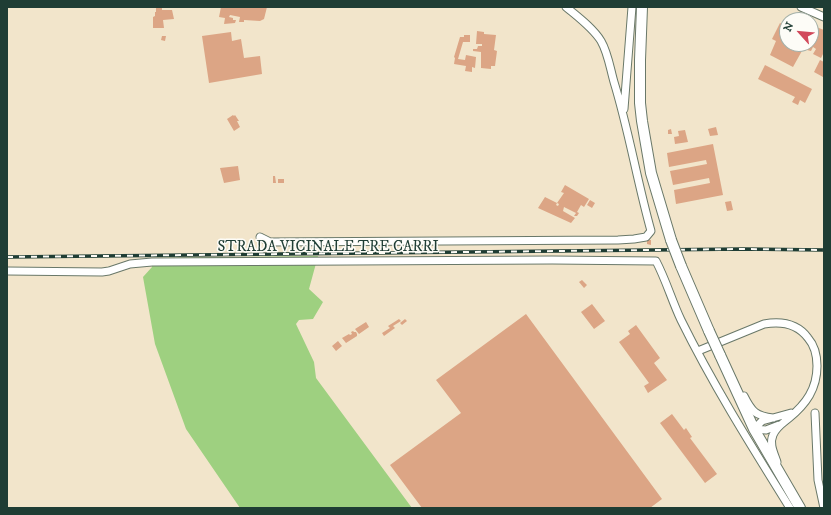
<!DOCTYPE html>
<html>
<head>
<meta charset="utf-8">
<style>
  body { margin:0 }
  #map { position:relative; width:831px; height:515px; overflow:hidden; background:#f2e5cb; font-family:"IM FELL DW Pica",serif }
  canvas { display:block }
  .frame { position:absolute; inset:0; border:8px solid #1f3d34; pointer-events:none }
  .north { position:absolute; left:779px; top:12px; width:40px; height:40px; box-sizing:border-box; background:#fdfcf7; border:1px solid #a4b0a9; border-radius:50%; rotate:297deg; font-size:11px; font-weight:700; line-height:16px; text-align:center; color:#1f3d34 }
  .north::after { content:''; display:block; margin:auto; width:14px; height:18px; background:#d1495b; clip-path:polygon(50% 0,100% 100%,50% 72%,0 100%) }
</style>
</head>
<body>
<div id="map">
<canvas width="831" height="515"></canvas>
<div class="frame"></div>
<div class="north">N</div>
</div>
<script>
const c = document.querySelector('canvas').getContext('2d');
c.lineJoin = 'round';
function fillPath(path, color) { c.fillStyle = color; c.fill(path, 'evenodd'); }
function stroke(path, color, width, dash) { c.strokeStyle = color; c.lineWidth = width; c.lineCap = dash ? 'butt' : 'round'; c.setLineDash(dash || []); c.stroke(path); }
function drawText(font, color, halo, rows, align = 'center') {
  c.font = font + ' "IM FELL DW Pica",serif'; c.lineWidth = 3; c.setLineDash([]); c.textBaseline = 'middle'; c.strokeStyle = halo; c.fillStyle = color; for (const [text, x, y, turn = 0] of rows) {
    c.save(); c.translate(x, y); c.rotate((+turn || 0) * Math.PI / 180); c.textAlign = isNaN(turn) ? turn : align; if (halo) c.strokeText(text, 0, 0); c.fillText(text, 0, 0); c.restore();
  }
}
fillPath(new Path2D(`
  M318 256 309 289 323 302 313 319 299 320 296 324 314 362 316 378 412 508H240L186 429 155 344 143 277 152 267V258Z`), '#9ed080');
fillPath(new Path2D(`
  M221 7H267L264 19 260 21 244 20V22H239L240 17 230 15 229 17 233 18V20H236L235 23 224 24 225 18 219 17Z
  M156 8H162V10H172L174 19 163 20 164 28H153V17L155 16V12H156Z
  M780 23 787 26V44H793L803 49 793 67 770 55 776 41 772 39Z
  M811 25 824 30V52L821 58 813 54 816 49 813 47 811 51 807 50 809 44H811Z
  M477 31 484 32V34L496 35 494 50 497 51 495 66H491V69L481 68V52L473 51V49H477L478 46H482V44H476Z
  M231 32 232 41 241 39 244 58 260 56 262 74 209 83 202 36Z
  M464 35H470V42H463L458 59 465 60 466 55 476 57 475 68 472 67V72L465 71 466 66 454 64 455 58 454 57 460 37H464Z
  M162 36H166L165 41 161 40Z
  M820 60 824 62 823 77 814 72Z
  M765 65 812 89 805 103 800 100 798 105 792 102 795 97 758 79Z
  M233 115 234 116 235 115 239 121H237L240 127 234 131 227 119Z
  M716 127 718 135 710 136 708 129Z
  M671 129 672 134H668V130Z
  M685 130 688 142 675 144 674 137 679 136 678 131Z
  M713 144 723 195 676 204 674 190 710 183 709 178 673 185 670 171 707 164 706 160 669 167 667 153Z
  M238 166 240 180 224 183 220 168Z
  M273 176H275L276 183H273Z
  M278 179H284V183H278Z
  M565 185 589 199 584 207 581 205 577 212 579 213 577 216H574L576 213 564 207 563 211 575 218 571 223 538 208 545 197 557 203 556 205 558 206 559 204 557 203 564 193 561 192Z
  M590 200 595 203 592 208 587 205Z
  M731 201 733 210 727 211 725 202Z
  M647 240H651V245L647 244Z
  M582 280 587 285 584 288 579 282Z
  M592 304 605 321 594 329 581 312Z
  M526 314 662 499 650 508H422L390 465 461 413 436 380Z
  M399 319 401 321 393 326 395 328 384 336 382 333 390 328 388 326Z
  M405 319 407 321 402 325 400 323Z
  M366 322 369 327 359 334 355 329Z
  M636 325 660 358 654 363 667 380 648 393 644 386 649 383 619 342 630 334 628 331Z
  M353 331 354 332H356L357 334V336L346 343 342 338 349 334 350 335 352 334 351 332Z
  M338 341 342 346 336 351 332 346Z
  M672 414 684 430 686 428 692 437 690 438 717 474 705 483 660 423Z`), '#dca585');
const minor = new Path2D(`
  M801 7 824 17
  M624 109 632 7
  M260 237 270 242 618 240 634 239 646 237 651 231C637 181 629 131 614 82 610 68 608 53 601 41 593 28 578 17 566 7
  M7 271 102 272 109 271 130 264 152 262 552 260 656 261C666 280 672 301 681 320 713 385 752 447 790 508
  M698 351 764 324C781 321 797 323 808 338 815 346 817 355 817 366 817 389 806 404 789 418 783 423 776 427 773 435 769 444 774 453 777 462
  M744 396C752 412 756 416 773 418
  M815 413 818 480 824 508
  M754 429 762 421 791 413
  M754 429 766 430 779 425`);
const secondary = new Path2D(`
  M642 7 640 60V103L642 121 651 173 671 240
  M681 266 709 331
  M720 355 754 429 800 508`);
stroke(minor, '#697869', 9);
stroke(secondary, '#697869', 12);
stroke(minor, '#fff', 7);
stroke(secondary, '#fff', 10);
const rail = new Path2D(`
  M7 257 743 249 824 250`);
stroke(rail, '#1f3d34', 3.5);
stroke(rail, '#fdfcf7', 2, [6]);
const secondaryBridge = new Path2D(`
  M671 240 681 266
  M709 331 720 355`);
stroke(secondaryBridge, '#697869', 12, []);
stroke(secondaryBridge, '#fff', 10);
drawText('15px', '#1f3d34', '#fdfcf7', [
  ["STRADA VICINALE TRE CARRI",328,248]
]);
</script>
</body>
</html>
